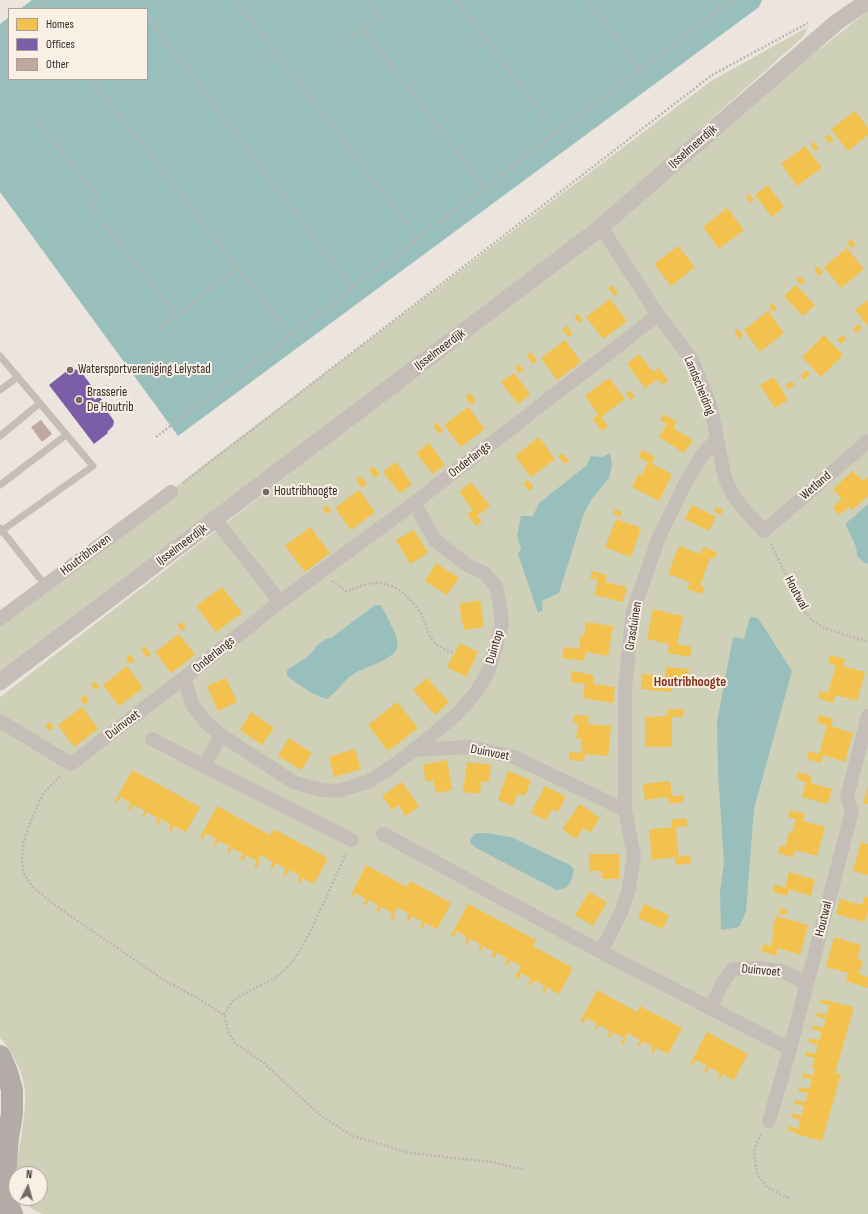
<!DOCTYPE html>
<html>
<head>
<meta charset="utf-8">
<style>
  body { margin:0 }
  #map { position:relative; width:868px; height:1214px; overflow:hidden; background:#ece5de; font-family:"Sofia Sans Condensed",sans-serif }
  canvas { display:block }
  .legend { position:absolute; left:8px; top:8px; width:140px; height:72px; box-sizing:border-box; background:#f9efe4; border:1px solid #aba098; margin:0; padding:5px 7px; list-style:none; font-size:12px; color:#352a26 }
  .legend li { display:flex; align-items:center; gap:8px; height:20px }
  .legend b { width:20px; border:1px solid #aba098 }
  .north { position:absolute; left:8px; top:1166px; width:40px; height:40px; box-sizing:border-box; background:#f9efe4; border:1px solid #aba098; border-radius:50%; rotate:6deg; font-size:11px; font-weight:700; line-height:16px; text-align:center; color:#352a26 }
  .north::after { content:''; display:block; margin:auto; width:14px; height:18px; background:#756b66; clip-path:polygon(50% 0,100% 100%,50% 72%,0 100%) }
</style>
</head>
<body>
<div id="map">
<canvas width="868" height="1214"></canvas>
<ul class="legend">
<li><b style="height:11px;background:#f2c14e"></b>Homes</li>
<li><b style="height:11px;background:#7b5ea7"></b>Offices</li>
<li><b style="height:11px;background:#c0a79f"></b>Other</li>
</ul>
<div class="north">N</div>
</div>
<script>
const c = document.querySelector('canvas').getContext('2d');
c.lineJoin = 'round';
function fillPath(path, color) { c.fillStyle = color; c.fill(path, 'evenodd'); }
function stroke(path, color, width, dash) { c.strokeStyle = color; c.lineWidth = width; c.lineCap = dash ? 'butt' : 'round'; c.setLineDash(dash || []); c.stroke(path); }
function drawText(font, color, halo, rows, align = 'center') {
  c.font = font + ' "Sofia Sans Condensed",sans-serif'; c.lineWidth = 4; c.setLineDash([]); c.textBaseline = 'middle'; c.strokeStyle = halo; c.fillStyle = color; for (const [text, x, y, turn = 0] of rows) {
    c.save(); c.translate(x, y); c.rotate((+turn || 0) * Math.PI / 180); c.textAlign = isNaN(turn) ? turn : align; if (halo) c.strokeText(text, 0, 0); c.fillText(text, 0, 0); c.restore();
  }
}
fillPath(new Path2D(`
  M868 11V504L845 524 856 547 857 556 864 563 868 564V1214H43L35 1211 20 1198H40V1174H16C18 1147 26 1120 25 1094 25 1075 12 1051 0 1038V697L440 358 803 62ZM384 610 388 621 377 663 352 675 327 699 322 698 287 676 288 670 307 657 313 651 317 645 326 639 332 637 362 615Z
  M808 27 803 37 593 225 0 674V624L214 457 711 81Z`), '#ced1b8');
fillPath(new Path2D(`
  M32 0H762L759 7 178 436 0 192V24L9 17V79H147V9H20Z
  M610 453 612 466 609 478 592 499 584 513 559 593 542 601 543 610 538 613 518 554 521 548 517 536 521 516H533L539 503 586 466 591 456 602 457Z
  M868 504V564L864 563 857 556 856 547 845 524Z
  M375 605H380C385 611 388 619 392 627 395 633 399 641 397 648 393 660 363 668 352 675 343 682 337 692 327 699 316 697 296 683 287 676V670L307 657 313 651 317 645 326 639 332 637Z
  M750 617 758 618 792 671 754 809 746 912 739 927 721 930 720 891 724 864 718 773 717 722 733 637 744 639Z
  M476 833H485L511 837 570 865 574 869C572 881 570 889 557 890L476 848 470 843 471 838Z`), '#99bfbd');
fillPath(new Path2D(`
  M855 111 868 128V135L848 151 831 129Z
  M829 134 834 140 829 143 825 137Z
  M814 142 819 148 815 151 810 145Z
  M805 146 822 168 797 186 781 164Z
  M768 185 784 207 772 217 755 195Z
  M750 194 754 200 750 203 746 197Z
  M727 208 744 230 719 249 703 227Z
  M851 239 856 245 852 248 847 242Z
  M678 246 695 267 671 286 654 264Z
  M847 248 864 269 841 288 824 267Z
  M818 266 823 272 819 276 814 270Z
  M800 276 805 281 801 285 796 279Z
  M612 285 618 293 614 296 608 288Z
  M796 285 815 305 803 316 784 296Z
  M610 299 627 321 603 339 586 317Z
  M868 300V326L855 310Z
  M773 303 777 309 773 312 769 306Z
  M768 311 784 333 760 352 744 330Z
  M578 314 583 320 579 323 574 317Z
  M859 324 862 328 856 333 853 329Z
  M567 326 573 334 568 337 562 329Z
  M738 329 743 335 739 339 734 332Z
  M824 335 843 355 821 377 802 357Z
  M843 335 846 339 841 344 837 340Z
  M565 340 581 362 557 380 541 358Z
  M531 352 537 361 533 364 527 356Z
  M639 354 653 372 659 368 668 380 662 385 658 379 645 388 627 364Z
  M519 364 524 370 519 373 515 367Z
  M806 370 810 374 804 380 801 376Z
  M514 373 530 394 518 404 501 382Z
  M774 377 788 400 775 408 760 385Z
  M609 378 625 399 601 417 608 426 602 431 593 419 598 414 585 396Z
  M792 381 795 385 788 389 785 385Z
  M630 390 635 397 631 400 626 394Z
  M470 393 476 401 472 405 465 397Z
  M468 407 485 429 461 447 444 425Z
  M664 414 677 422 673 428 693 440 684 453 659 437 667 424 660 420Z
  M437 423 443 431 439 434 433 426Z
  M539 437 555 459 531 477 515 456Z
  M429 443 445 465 433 474 416 453Z
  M642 450 655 457 652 464 672 474 659 501 632 487 639 473 642 475 648 462 638 457Z
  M563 453 569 461 565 464 558 456Z
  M396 462 412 484 400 493 383 472Z
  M373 466 380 474 375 478 369 470Z
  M853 471 863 481 868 476V496L852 510 849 507 839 515 833 507 842 499 833 489Z
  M361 476 367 484 362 488 356 480Z
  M528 480 534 488 529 491 523 483Z
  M471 482 490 506 477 516 482 522 476 526 467 514 473 510 459 492Z
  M359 490 375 512 351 530 335 508Z
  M327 505 331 511 327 514 322 508Z
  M692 505 716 517 709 531 685 519Z
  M717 507 723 510 721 515 714 512Z
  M615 509 622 512 620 517 613 514Z
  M616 519 641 528 631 557 605 547Z
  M310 527 330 553 305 572 285 546Z
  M414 530 428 553 410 564 396 540Z
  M679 546 700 554 703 547 717 552 714 559 710 558 700 586 704 587 702 594 687 589 690 582 668 574Z
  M436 563 459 578 447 595 425 581Z
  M592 571 607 575 605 582 627 587 623 602 594 595 598 580 590 578Z
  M222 587 242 613 216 632 196 606Z
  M480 600 484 627 464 630 459 604Z
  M653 609 683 616 677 644 692 647 690 657 668 653 669 644 647 639Z
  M182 622 186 628 182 631 177 625Z
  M586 622 613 626 608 656 586 652 584 661 562 658 564 647 579 649 581 635 584 636Z
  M179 634 195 655 171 673 155 652Z
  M460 643 478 652 466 677 447 667Z
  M145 646 151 654 147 658 141 650Z
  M130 654 135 661 130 664 126 658Z
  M830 655 845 659 843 666 865 672 857 701 835 695 833 703 818 698 820 691 828 693 836 665 828 663Z
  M127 666 143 688 119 706 103 685Z
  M666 667 689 669 688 679 673 678 671 692 641 689 642 674 665 676Z
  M572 671 594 675 593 684 615 687 613 703 583 698 585 684 570 682Z
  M226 678 237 702 218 711 207 686Z
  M427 678 449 702 435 715 413 690Z
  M95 681 100 687 95 690 91 684Z
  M85 695 89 701 85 705 80 699Z
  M397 702 418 728 388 751 368 725Z
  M82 707 98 729 74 747 58 725Z
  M667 709H683V717H672V747H645V717L668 716Z
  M251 712 274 728 262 745 240 730Z
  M574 715 589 716 588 724 611 726 608 756 585 754 584 761 569 760 570 752 581 753 582 739 576 738 578 723 573 722Z
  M819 715 833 719 831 726 853 733 845 762 823 755 821 763 807 759 809 751 819 754 827 726 817 722Z
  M50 722 54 728 50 731 45 725Z
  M289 738 312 753 301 770 278 756Z
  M355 749 361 769 334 777 329 757Z
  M447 760 452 790 436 793 433 780 426 782 423 765Z
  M467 762 491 765 489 782 481 781 480 794 463 792Z
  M132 770 200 807 186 832 174 826 171 832 169 830 171 825 161 819 158 824 155 823 158 818 147 812 144 817 142 816 145 811 134 805 131 810 128 809 131 803 120 797 117 803 115 801Z
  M508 771 531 780 525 796 518 793 513 806 498 800Z
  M798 772 812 776 810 783 832 789 828 804 802 797 806 782 796 779Z
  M670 781 672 796 683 795 684 802 669 804 668 797 645 800 643 784Z
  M402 782 419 806 406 816 398 805 392 810 382 796Z
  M545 786 566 797 558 812 552 809 546 820 531 813Z
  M868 786V804L863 803Z
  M580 804 600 818 590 832 584 828 576 839 562 829Z
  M217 806 270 835 274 829 328 858 314 884 303 878 300 883 297 882 300 876 289 870 286 876 283 874 286 869 276 863 273 869 270 867 273 862 261 855 258 861 260 862 256 868 254 866 257 861 246 855 243 861 240 859 243 854 232 848 230 853 227 852 230 846 219 841 216 846 214 844 216 839 206 833 203 839 200 837Z
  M790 810 805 814 803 821 825 827 817 856 795 850 793 857 778 853 780 846 785 847 789 832 792 833 796 819 788 817Z
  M686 818 687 826 676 827 677 842 679 857 690 855 691 863 676 865 675 857 652 860 649 830 672 827 671 820Z
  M861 842 868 844V875L853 871Z
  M589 854H619V879H602V871H589Z
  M366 865 407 887 410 881 451 903 437 929 425 923 423 928 420 927 423 922 412 916 409 921 406 920 409 914 397 907 394 913 396 914 393 920 390 918 393 913 382 907 379 912 376 911 379 906 369 900 366 905 363 904 366 899 355 893 352 898 350 897Z
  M789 872 815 880 811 896 789 889 787 896 773 892 775 884 785 888Z
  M589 892 607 902 593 926 575 915Z
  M865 896 868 897V911L865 922 836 914 840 899 862 905Z
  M468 904 536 940 533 946 573 968 559 994 547 987 545 993 542 991 545 986 534 980 531 986 529 984 531 979 521 973 518 979 515 977 521 966 510 960 508 966 505 964 508 959 497 953 494 958 491 957 494 952 483 946 481 951 478 950 481 944 470 939 467 944 465 942 467 937 457 931 454 937 451 935Z
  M644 904 669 915 663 929 638 918Z
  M780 908 788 911 786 915 779 914Z
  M776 916 808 925 800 955 778 948 776 956 761 951 763 944 771 946 774 932H772Z
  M834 937 861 945 857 959 863 960 859 974 868 977V988L846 981 848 973 826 967Z
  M597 990 637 1012 640 1006 682 1028 668 1054 656 1048 653 1053 651 1052 653 1047 643 1041 640 1046 637 1045 640 1040 628 1033 625 1038 626 1039 623 1045 621 1043 624 1038 613 1032 610 1038 607 1036 610 1031 599 1025 596 1030 594 1029 597 1024 586 1018 583 1023 580 1022Z
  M821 999 854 1007 835 1073 841 1074 822 1141 796 1134 797 1133 787 1130 788 1126 798 1129 800 1120 791 1117 792 1113 801 1116 804 1106 794 1104 795 1100 805 1102 808 1093 798 1091 799 1087 809 1089 812 1080 802 1077 803 1073 813 1076 815 1068 812 1067 815 1058 805 1056 806 1052 816 1054V1053L818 1045 808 1042 810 1038 819 1041 822 1032 812 1029 813 1025 823 1028 826 1019 816 1016 817 1012 827 1015 829 1005 820 1003Z
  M707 1032 748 1054 734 1080 723 1074 720 1079 717 1078 720 1073 709 1067 707 1072 704 1071 707 1065 696 1060 693 1065 690 1064Z`), '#f2c14e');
fillPath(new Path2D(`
  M72 369 78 370 82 373 96 392 92 395 95 400 99 396 110 410 107 411 114 421 113 426 107 432 108 433 94 444 49 385 68 370Z`), '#7b5ea7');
fillPath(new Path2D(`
  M41 420 52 434 42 442 31 427Z`), '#c0a79f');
stroke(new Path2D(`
  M235 0 418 239
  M456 0 556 133
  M587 0 640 70
  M32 9 44 0
  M147 15 352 288
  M362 28 485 188
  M0 33 9 27
  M345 42 379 16 366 0
  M91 79 290 335
  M34 116 98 197 89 204 177 316
  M160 328 238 268
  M156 437 732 0
  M183 483 712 75 808 23
  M771 544 802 608 812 621 824 628 868 642
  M332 581 346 591C356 589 365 583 375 583 397 582 416 602 424 620 427 627 429 638 434 642 439 647 447 650 453 653
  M60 776 43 794 31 820 23 844 22 861 24 874 33 887 53 904 167 982 196 997 224 1015 229 1034 235 1043 264 1063 321 1116 353 1136 410 1153 492 1162 525 1170
  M224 1015 232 1002 243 994 274 979 290 965 301 949 311 930 346 854
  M761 1134 754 1151 757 1174 767 1187 790 1199`), '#bdb5b0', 2.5, [2, 2]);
stroke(new Path2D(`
  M0 356 93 466 0 532
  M0 390 18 377
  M0 436 40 403
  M0 485 66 435
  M0 528 45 585`), '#c5bdb7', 7);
stroke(new Path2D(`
  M601 227 658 315 692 360 711 408 724 474C731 499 748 513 764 531L868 441
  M216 520 280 602
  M0 619 171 492
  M184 678 280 602 414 503 658 315
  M0 721 71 764 184 678 193 706 207 723 221 735 295 783 322 790 338 791 368 782 390 768 414 750 457 714 477 691 489 670 497 643 502 624 500 606 496 586 484 573 467 565 446 549 435 540 414 503
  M152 739 204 766 352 840
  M414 750 469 747 514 757 625 810 634 856 629 888 622 910 601 952
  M204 766 221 735
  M625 810V688L633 611 659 537 687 480 702 455 717 439
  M383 834 601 952 790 1049
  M710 1009 723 982 733 969 758 968 785 972 807 984
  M769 1121 790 1049 852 811 847 797 868 716`), '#c5bdb7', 14);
stroke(new Path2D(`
  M0 682 595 232 837 22 868 1`), '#c5bdb7', 17);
stroke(new Path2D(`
  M0 1056 7 1072 12 1090V1114L8 1137 4 1192 6 1200 12 1214`), '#b3aba7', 22);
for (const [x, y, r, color] of [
  [70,370,4,"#756b66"],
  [79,400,4,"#756b66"],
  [266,492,4,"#756b66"]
]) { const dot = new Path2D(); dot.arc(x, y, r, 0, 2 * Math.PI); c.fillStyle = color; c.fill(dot); stroke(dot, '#f9efe4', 1.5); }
drawText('13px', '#352a26', '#f9efe4', [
  ["IJsselmeerdijk",693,147,-41],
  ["IJsselmeerdijk",440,350,-37],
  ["Landscheiding",699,386,68],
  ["Onderlangs",470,460,-38],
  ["Wetland",816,486,-41],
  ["IJsselmeerdijk",182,545,-37],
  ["Houtribhaven",86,555,-37],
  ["Houtwal",796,593,62],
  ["Grasduinen",634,626,-81],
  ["Duintop",495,647,-74],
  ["Onderlangs",214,655,-39],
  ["Duinvoet",123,725,-37],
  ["Duinvoet",490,753,11],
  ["Houtwal",824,919,-76],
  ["Duinvoet",761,971,5]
]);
drawText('13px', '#352a26', '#f9efe4', [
  ["Watersportvereniging Lelystad",78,370],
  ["Brasserie",87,393],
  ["De Houtrib",87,408],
  ["Houtribhoogte",274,492]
], 'left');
drawText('bold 14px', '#86321d', '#f9efe4', [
  ["Houtribhoogte",690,682]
]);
</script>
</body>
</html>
